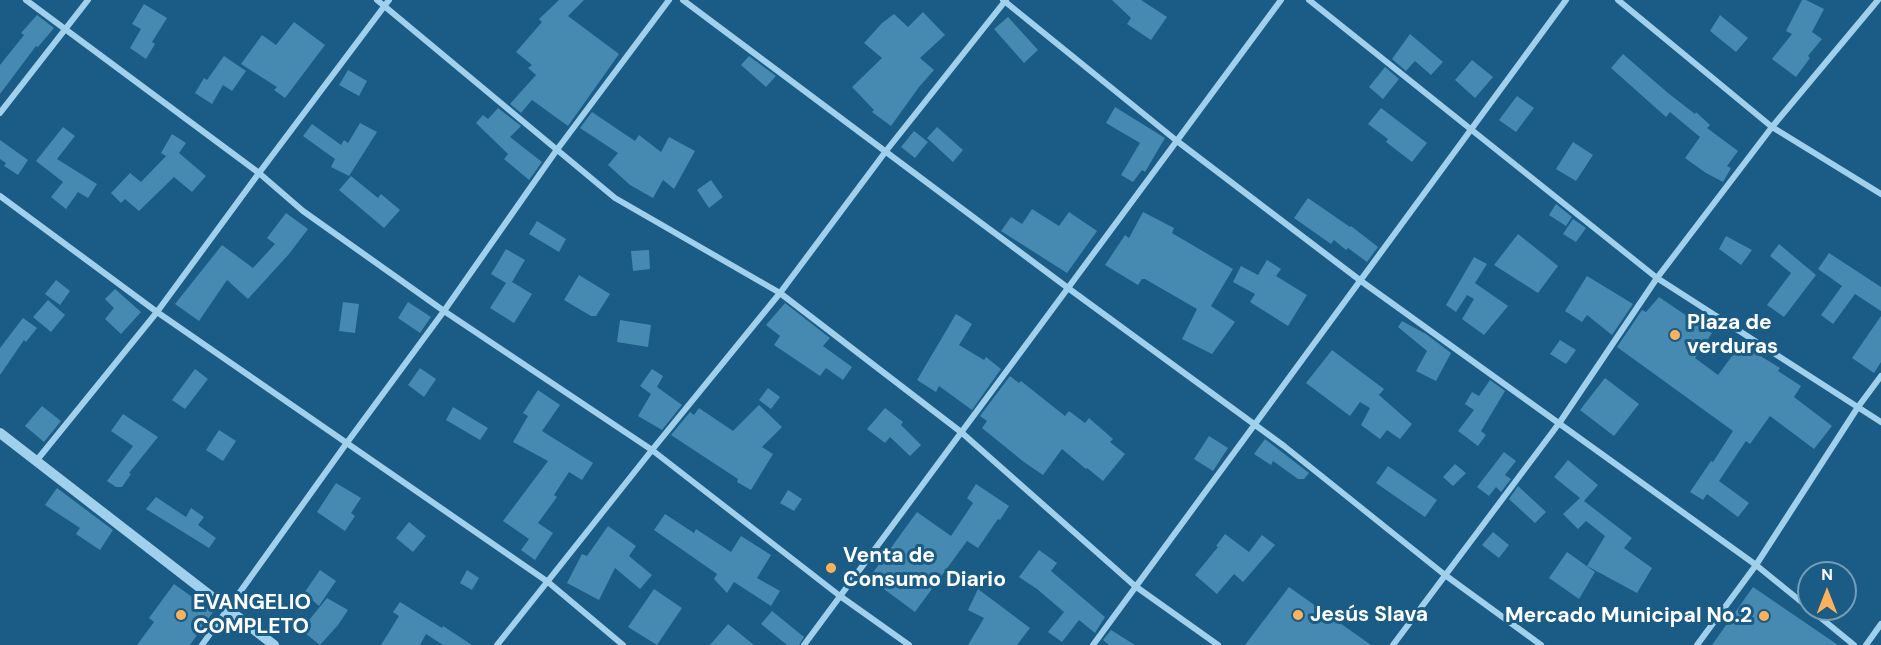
<!DOCTYPE html>
<html>
<head>
<meta charset="utf-8">
<style>
  body { margin:0 }
  #map { position:relative; width:1881px; height:645px; overflow:hidden; background:#1a5c85; font-family:"DM Sans",sans-serif }
  canvas { display:block }
  .north { position:absolute; left:1797px; top:561px; width:60px; height:60px; box-sizing:border-box; background:#1a5c85; border:2px solid #769db6; border-radius:50%; rotate:0deg; font-size:16px; font-weight:700; line-height:24px; text-align:center; color:#fff }
  .north::after { content:''; display:block; margin:auto; width:21px; height:27px; background:#feb15b; clip-path:polygon(50% 0,100% 100%,50% 72%,0 100%) }
</style>
</head>
<body>
<div id="map">
<canvas width="1881" height="645"></canvas>
<div class="north">N</div>
</div>
<script>
const c = document.querySelector('canvas').getContext('2d');
c.lineJoin = 'round';
function fillPath(path, color) { c.fillStyle = color; c.fill(path, 'evenodd'); }
function stroke(path, color, width, dash) { c.strokeStyle = color; c.lineWidth = width; c.lineCap = dash ? 'butt' : 'round'; c.setLineDash(dash || []); c.stroke(path); }
function drawText(font, color, halo, rows, align = 'center') {
  c.font = font + ' "DM Sans",sans-serif'; c.lineWidth = 6; c.setLineDash([]); c.textBaseline = 'middle'; c.strokeStyle = halo; c.fillStyle = color; for (const [text, x, y, turn = 0] of rows) {
    c.save(); c.translate(x, y); c.rotate((+turn || 0) * Math.PI / 180); c.textAlign = isNaN(turn) ? turn : align; if (halo) c.strokeText(text, 0, 0); c.fillText(text, 0, 0); c.restore();
  }
}
fillPath(new Path2D(`
  M559 0H584L568 16 619 54 568 126 532 100 521 113 510 104 536 75 528 68 532 65 516 52 542 22 539 19Z
  M1112 0H1141L1167 17 1151 40 1127 24 1131 18Z
  M1802 0H1806L1824 9 1812 32 1822 39 1808 56 1810 58 1796 77 1772 59 1792 34 1786 31Z
  M144 4 167 18 152 42 155 44 146 59 130 48 141 29 132 24Z
  M923 12 945 35 920 58 934 70 919 87 891 126 872 112 874 110 852 87 882 58 864 43 882 23 894 14 908 27Z
  M37 15 54 28 38 47 36 46 0 94V65L24 35 21 33Z
  M1720 15 1748 38 1736 52 1710 31Z
  M1008 17 1038 50 1024 63 994 29Z
  M294 22 325 45 285 98 274 90 277 87 241 64 262 35 276 45Z
  M1410 34 1443 62 1431 75 1415 61 1406 71 1392 59Z
  M1623 54 1668 93 1695 114 1696 112 1710 125 1707 128 1738 151 1727 166 1731 168 1723 182 1706 173 1685 158 1700 137 1670 112 1666 117 1611 68Z
  M224 56 246 71 232 91 223 85 212 104 195 93 204 78 207 80Z
  M749 56 776 76 766 87 741 65Z
  M1472 60 1493 77 1475 98 1455 80Z
  M1385 67 1399 79 1383 99 1369 87Z
  M348 70 367 81 359 96 339 85Z
  M1517 96 1534 108 1516 132 1499 120Z
  M1115 107 1165 138 1145 172 1142 170 1133 182 1121 175 1140 143 1106 123Z
  M498 108 521 126 510 137 542 162 529 180 504 159 508 154 476 123 483 115 488 119Z
  M1381 108 1427 143 1412 162 1386 142 1388 139 1368 124Z
  M592 112 635 141 639 135 661 152 669 137 695 151 674 189 663 180 653 198 630 185 608 165 618 153 580 128Z
  M360 123 377 132 349 176 331 167 335 159 303 136 312 124 341 145 344 140 348 143Z
  M63 127 75 136 57 159 97 184 88 198 78 192 66 209 51 197 63 182 36 161Z
  M937 127 963 150 953 162 927 138Z
  M914 131 928 142 915 158 901 147Z
  M172 134 186 143 179 153 206 176 192 192 174 177 139 211 125 199 121 203 111 193 130 173 141 182 166 156 161 153Z
  M0 140 28 160 18 175 4 166 6 163 0 159Z
  M1573 142 1593 155 1576 181 1556 169Z
  M351 176 378 198 381 194 400 210 384 228 339 190Z
  M711 180 723 197 709 208 697 190Z
  M1308 198 1350 227 1351 226 1378 247 1367 262 1348 248 1346 250 1334 240 1331 244 1294 218Z
  M1556 204 1572 217 1566 226 1549 215Z
  M1032 209 1059 226 1069 212 1097 231 1067 273 1001 231 1011 217 1022 224Z
  M1143 212 1174 228 1172 233 1233 269 1211 306 1235 322 1212 354 1182 339 1197 309 1145 279H1142L1138 285 1105 265 1125 235 1129 238Z
  M286 213 308 229 289 254 248 299 227 280 199 321 175 304 222 245 253 268 275 244 267 238Z
  M1573 219 1586 228 1576 242 1563 234Z
  M537 221 566 239 559 252 529 234Z
  M1518 234 1558 266 1538 293 1494 265Z
  M1726 236 1752 250 1741 265 1719 249Z
  M1779 244 1816 275 1784 317 1767 305 1791 273 1770 256Z
  M506 249 525 260 512 282 532 294 514 323 490 308 506 283 491 274Z
  M649 250 650 269 633 271 631 251Z
  M1829 253 1881 287V311L1855 294 1833 324 1821 315 1842 286 1818 269Z
  M1474 257 1487 264 1475 283 1508 306 1484 335 1462 319 1474 299 1467 295 1456 312 1446 305Z
  M1267 260 1281 269 1276 276 1307 295 1288 326 1250 302 1255 294 1233 282 1241 266 1258 275Z
  M579 275 610 294 596 316H591L564 300Z
  M1587 276 1633 304 1612 335 1587 315 1582 322 1565 311Z
  M56 280 70 291 60 305 45 294Z
  M115 289 141 312 121 334 105 319 114 308 105 299Z
  M1659 297 1712 333 1695 358 1718 375 1741 344 1780 368 1778 371 1801 386 1794 397 1832 426 1814 449 1770 416 1750 444 1746 441 1719 481 1749 503 1738 517 1707 494 1703 500 1690 492 1711 461 1713 462 1733 431 1617 347 1642 310 1646 312Z
  M48 300 65 315 51 332 33 317Z
  M343 302 359 304 355 333 339 331Z
  M408 302 431 317 420 333 398 318Z
  M785 303 830 338 823 346 852 367 843 380 826 368 820 376 774 345 780 336 766 325Z
  M956 314 972 324 959 345 984 360 986 357 1001 369 972 410 939 386 936 392 917 380Z
  M1881 316V362L1874 373 1852 358Z
  M23 318 37 328 26 342 24 340 0 375V348Z
  M620 320 651 325 648 347 617 342Z
  M1402 321 1426 334 1451 353 1436 381 1416 371 1427 351 1398 327Z
  M1560 340 1576 350 1566 364 1550 354Z
  M1332 350 1384 389 1379 395 1412 424 1400 439 1387 430 1380 439 1361 425 1370 408 1360 402 1350 416 1306 383Z
  M420 368 436 379 424 397 408 385Z
  M195 369 208 379 185 409 172 400Z
  M652 369 663 376 657 387 682 405 662 430 638 416 651 394 640 386Z
  M1010 376 1019 383 1021 381 1065 416 1069 411 1085 423 1089 418 1113 439 1110 442 1125 454 1103 481 1087 468 1086 469 1062 449 1043 475 1024 462 982 428 987 421 980 416Z
  M1605 378 1639 404 1614 436 1580 410Z
  M1490 380 1505 391 1481 431 1486 435 1478 446 1458 431 1474 410 1465 404 1472 392 1479 396Z
  M768 388 780 397 771 409 759 400Z
  M538 390 560 405 542 431 593 463 582 480 569 472 554 495 557 497 538 523 553 533 535 560 521 550 529 539 503 521 548 461 513 442 528 416 523 413Z
  M759 405 782 427 762 447 773 454 751 490 737 482 738 479 671 435 690 412 694 415 699 408 733 431Z
  M42 406 61 421 44 442 25 426Z
  M453 407 488 428 480 440 446 420Z
  M885 408 903 422 901 425 921 445 910 456 890 437 885 443 867 429Z
  M123 414 158 437 129 473 131 474 122 487H116L107 481 133 446 111 431Z
  M219 430 236 441 223 461 206 450Z
  M1209 436 1228 448 1213 471 1194 459Z
  M1265 439 1309 473 1304 479H1298L1273 461 1271 465 1254 454Z
  M1504 452 1516 461 1505 475 1511 479 1501 492 1496 487 1489 496 1477 487Z
  M1568 460 1598 485 1584 501 1632 538 1624 548 1652 568 1637 593 1587 566 1605 536 1586 521 1578 529 1563 514 1580 498 1554 477Z
  M1455 464 1466 473 1453 486 1443 477Z
  M1388 466 1437 500 1425 517 1376 483Z
  M336 483 361 498 351 513 355 516 345 531 317 512Z
  M976 484 1009 506 1000 520 998 519 978 548 967 541 915 612 869 578 917 512 951 536 973 503 967 498Z
  M1518 486 1546 512 1535 523 1509 499Z
  M57 488 113 530 100 550 76 534 80 528 45 505Z
  M788 490 802 499 794 511 780 503Z
  M156 497 186 517 191 508 204 517 198 525 216 538 209 548 146 509Z
  M665 514 694 533 696 529 731 552 741 536 771 555 757 578 780 591 771 606 734 582 727 593 714 579 717 574 654 530Z
  M409 522 426 536 413 552 396 538Z
  M608 526 636 546 629 556 652 575 640 589 615 568 599 600 567 583 582 554 587 556Z
  M1493 532 1509 545 1499 558 1482 545Z
  M1225 534 1249 552 1262 535 1275 545 1243 582 1234 574 1217 594 1195 575 1218 547 1216 546Z
  M1039 550 1057 563 1051 571 1105 617 1095 633 1079 620 1062 642 1048 632 1064 612 1037 589 1019 577Z
  M1567 552 1595 572 1579 599 1549 578Z
  M320 570 336 581 319 606 304 593Z
  M467 570 479 578 472 590 460 583Z
  M174 584 213 612 190 645H137L154 622 149 618Z
  M1289 587 1371 645H1245Z
  M1753 587 1838 645H1712Z
  M654 589 682 608 657 645 628 627Z
  M978 589 1030 628 1017 645H968L984 618 968 610Z
  M327 598 348 610 338 625 320 645 301 630Z
  M400 602 442 628 443 626 472 645H443L426 634 420 645H381L399 616 393 612Z
  M772 611 804 637 799 645H787L761 624Z
  M728 624 754 645H710Z
  M1111 630 1135 645H1109L1103 640Z`), '#4689b1');
stroke(new Path2D(`
  M26 0 259 173 303 211 444 311 652 450 840 596 909 645
  M377 0 615 198 780 293 961 432 1135 586 1218 645
  M683 0 1068 288 1284 446 1445 575 1541 645
  M1003 0 1177 141 1361 281 1756 565 1809 608
  M1309 0 1657 278 1881 422
  M1618 0 1772 127 1881 194
  M0 113 88 0
  M0 196 157 312 548 582 623 645
  M37 460 157 312 259 173 389 0
  M1810 609 1854 645
  M202 645 346 444 444 311 556 151 669 0
  M497 645 652 450 780 293 886 151 1006 0
  M804 645 1281 0
  M1093 645 1566 0
  M1393 645 1560 422 1657 278 1772 127 1878 0
  M1697 645 1756 565 1858 407 1881 376
  M1866 645 1881 624`), '#a0d0ec', 6);
stroke(new Path2D(`
  M0 433 274 645`), '#a0d0ec', 10);
for (const [x, y, r, color] of [
  [1675,335,6,"#feb15b"],
  [831,568,6,"#feb15b"],
  [181,615,6,"#feb15b"],
  [1298,615,6,"#feb15b"],
  [1764,616,6,"#feb15b"]
]) { const dot = new Path2D(); dot.arc(x, y, r, 0, 2 * Math.PI); c.fillStyle = color; c.fill(dot); stroke(dot, '#1a5c85', 2); }
drawText('bold 21px', '#fff', '#1a5c85', [
  ["Plaza de",1687,323],
  ["verduras",1687,347],
  ["Venta de",843,556],
  ["Consumo Diario",843,580],
  ["EVANGELIO",193,603],
  ["COMPLETO",193,627],
  ["Jesús Slava",1310,615],
  ["Mercado Municipal No.2",1752,616,"right"]
], 'left');
</script>
</body>
</html>
